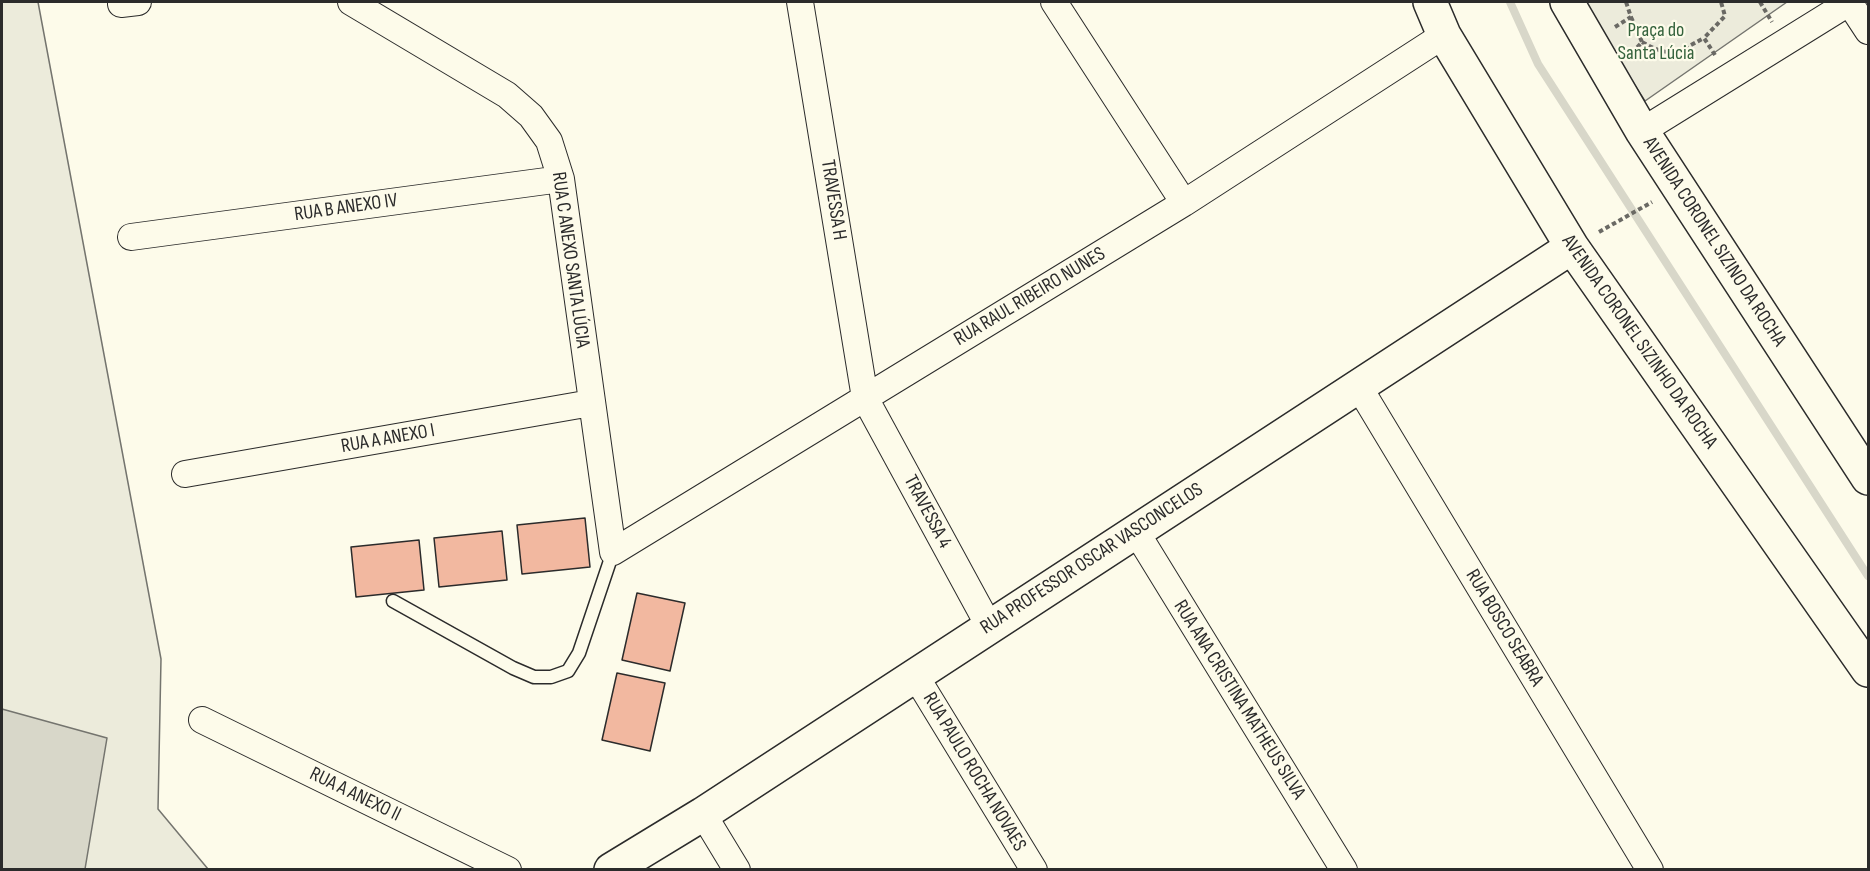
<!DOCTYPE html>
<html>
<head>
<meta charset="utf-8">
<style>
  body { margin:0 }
  #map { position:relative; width:1870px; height:871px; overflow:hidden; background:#fdfbea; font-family:"Sofia Sans Condensed",sans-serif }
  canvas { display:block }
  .frame { position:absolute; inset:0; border:3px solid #2b2b2b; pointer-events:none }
</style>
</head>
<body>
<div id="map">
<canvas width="1870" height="871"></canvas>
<div class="frame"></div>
</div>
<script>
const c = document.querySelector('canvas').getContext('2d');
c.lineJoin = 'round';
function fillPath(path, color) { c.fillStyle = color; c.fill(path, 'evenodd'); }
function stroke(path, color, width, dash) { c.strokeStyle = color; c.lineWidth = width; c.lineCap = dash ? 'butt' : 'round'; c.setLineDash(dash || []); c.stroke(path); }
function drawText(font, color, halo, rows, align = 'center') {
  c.font = font + ' "Sofia Sans Condensed",sans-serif'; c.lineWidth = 4.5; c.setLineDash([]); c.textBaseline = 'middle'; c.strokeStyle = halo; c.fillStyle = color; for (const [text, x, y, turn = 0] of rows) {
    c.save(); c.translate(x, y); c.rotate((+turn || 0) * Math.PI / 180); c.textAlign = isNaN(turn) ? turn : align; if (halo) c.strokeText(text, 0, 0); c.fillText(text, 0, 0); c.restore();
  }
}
const green = new Path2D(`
  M2 2H38L161 659 158 809 208 869 2 870Z
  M1585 2H1787L1645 101 1602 35Z`);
fillPath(green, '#ecebdb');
stroke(green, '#74746e', 1.5);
const water = new Path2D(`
  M2 709 107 738 85 869H2Z`);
fillPath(water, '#d8d7c9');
stroke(water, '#74746e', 1.5);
stroke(new Path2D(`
  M1510 2 1538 64 1868 576`), '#d8d7c9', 8);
const building = new Path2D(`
  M585 518 590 567 522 574 517 525Z
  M502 531 507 580 439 587 434 538Z
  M419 540 424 590 356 597 351 547Z
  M637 593 685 603 670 671 622 660Z
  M617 673 665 683 650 751 602 740Z`);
fillPath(building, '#f2b8a0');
stroke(building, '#2b2b2b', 1.5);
const lane = new Path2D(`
  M393 601 513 668 534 677H551L568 671 579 653 613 552`);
const street = new Path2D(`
  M351 2 507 95 531 116 549 141 561 179 613 552 1184 203 1444 35
  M800 2 865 398 989 626
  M1054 2 1184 203
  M1849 2 1868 31
  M121 4 138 2
  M1642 131 1850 2
  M131 237 561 179
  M1359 387 1650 870
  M185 474 591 403
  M1135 530 1344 870
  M915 675 1034 870
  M202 720 508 870
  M703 814 737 870`);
const secondary = new Path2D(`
  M1430 2 1444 35 1572 247 1868 670
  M1567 2 1642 131 1868 478
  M611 870 703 814 1572 247`);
stroke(lane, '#2b2b2b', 15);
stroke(street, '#2b2b2b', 28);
stroke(secondary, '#2b2b2b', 36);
stroke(new Path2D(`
  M1760 2 1772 22
  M1631 17 1642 42 1632 53
  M1615 27 1631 17 1626 2
  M1642 42C1670 58 1676 53 1704 38
  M1715 55 1704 38 1725 16 1721 2
  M1599 232 1652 202`), '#6a6964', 4, [4.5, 3]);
stroke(lane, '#fdfbea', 12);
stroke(street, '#fdfbea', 26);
stroke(secondary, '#fdfbea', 33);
drawText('20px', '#34623c', '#fdfbea', [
  ["Praça do",1656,31],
  ["Santa Lúcia",1656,54]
]);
drawText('20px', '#2b2b2b', '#fdfbea', [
  ["TRAVESSA H",833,200,81],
  ["RUA B ANEXO IV",346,208,-8],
  ["AVENIDA CORONEL SIZINO DA ROCHA",1714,242,57],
  ["RUA C ANEXO SANTA LÚCIA",570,260,82],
  ["RUA RAUL RIBEIRO NUNES",1030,297,-31],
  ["AVENIDA CORONEL SIZINHO DA ROCHA",1639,342,55],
  ["RUA A ANEXO I",388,439,-10],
  ["TRAVESSA 4",927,512,62],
  ["RUA PROFESSOR OSCAR VASCONCELOS",1092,559,-33],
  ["RUA BOSCO SEABRA",1504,628,59],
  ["RUA ANA CRISTINA MATHEUS SILVA",1239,700,58],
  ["RUA PAULO ROCHA NOVAES",974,772,59],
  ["RUA A ANEXO II",355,795,26]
]);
</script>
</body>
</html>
